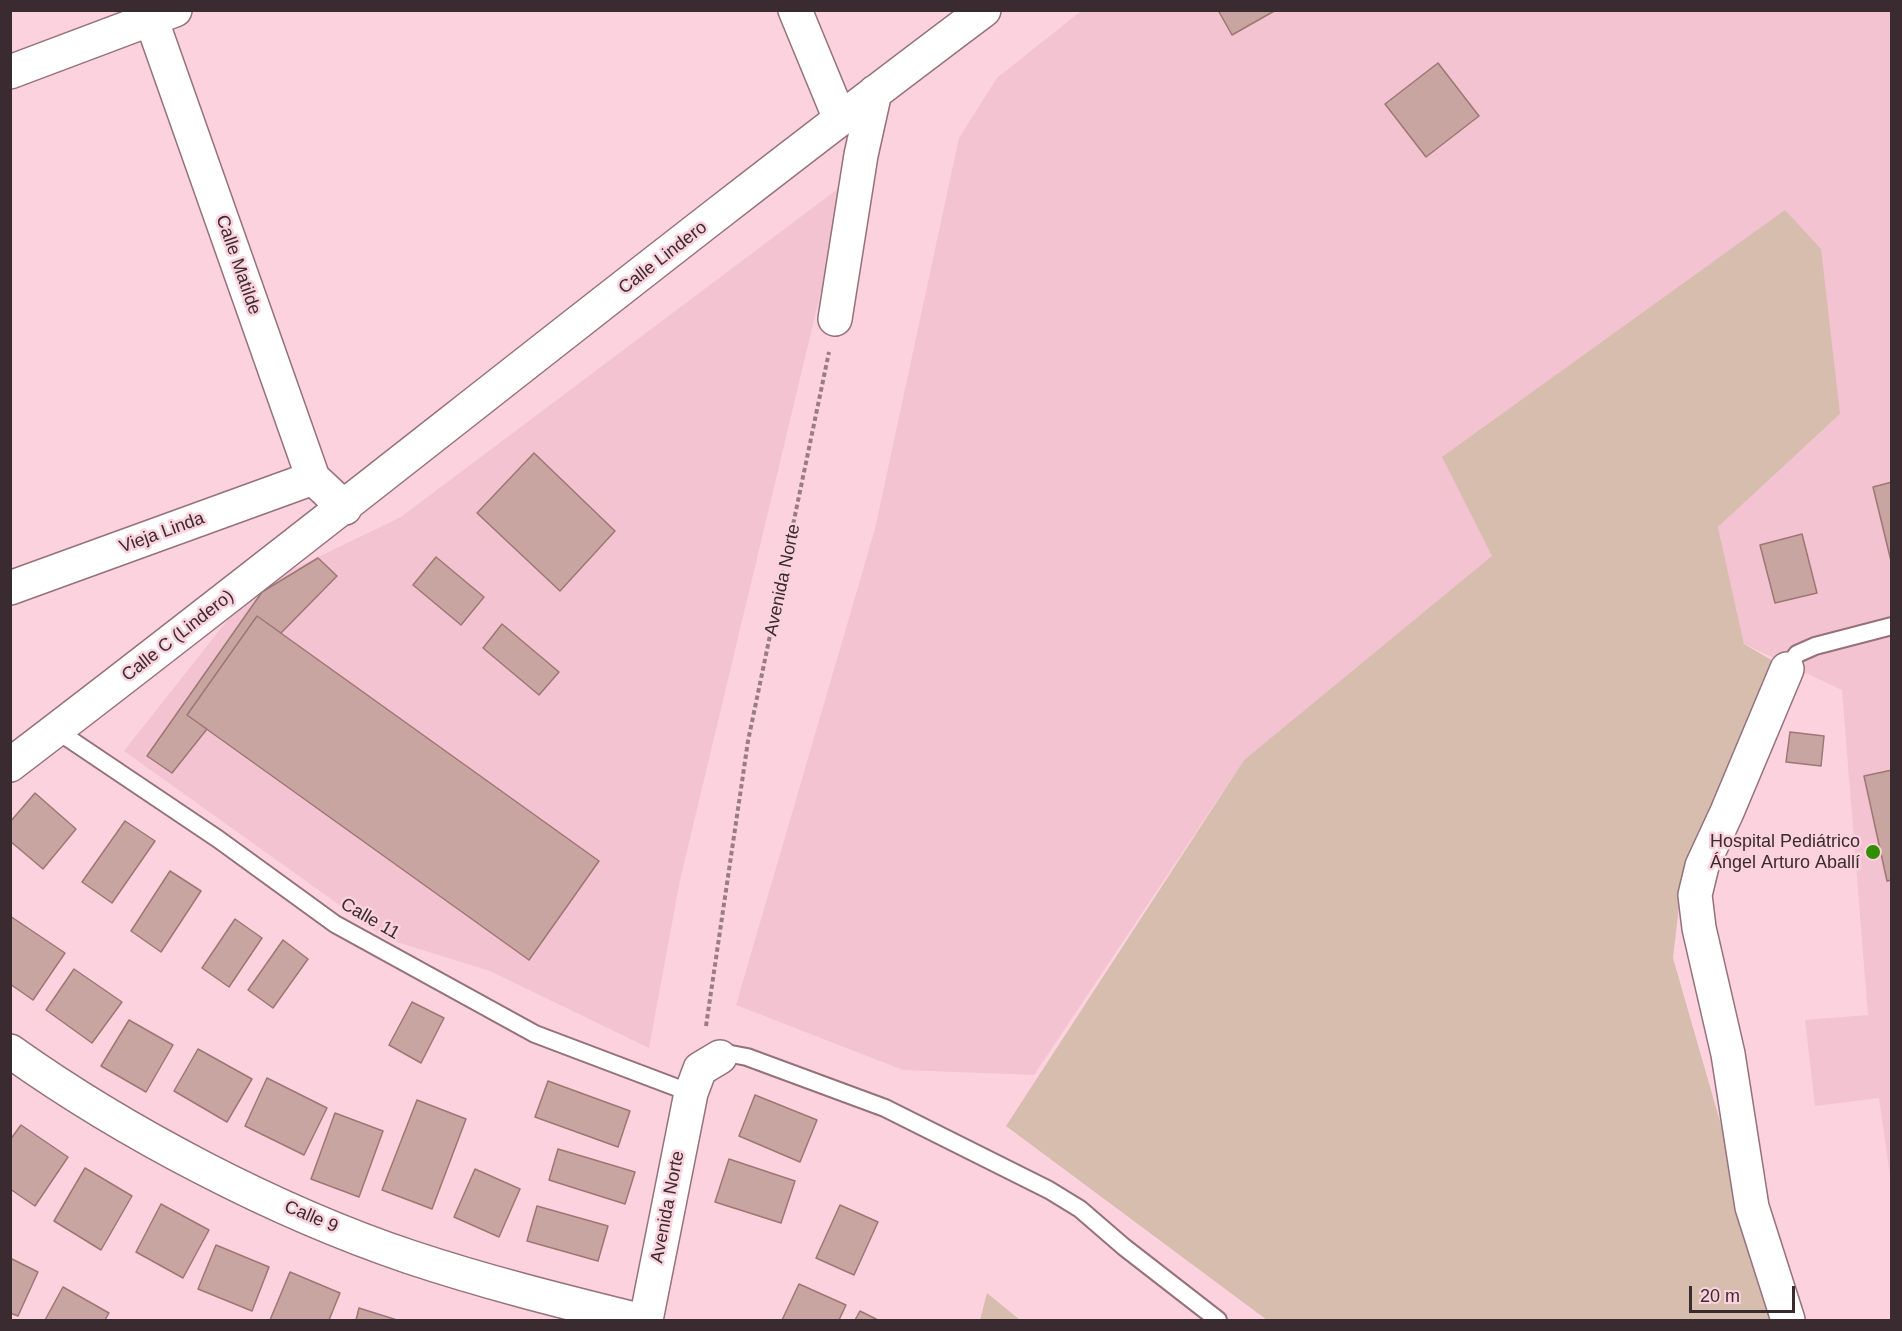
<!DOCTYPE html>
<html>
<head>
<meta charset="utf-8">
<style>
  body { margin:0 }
  #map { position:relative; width:1902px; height:1331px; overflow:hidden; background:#fbd2de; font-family:Arial,sans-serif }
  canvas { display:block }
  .frame { position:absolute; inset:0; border:12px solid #3a2b30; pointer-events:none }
  .scale { position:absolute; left:1689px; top:1286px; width:106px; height:27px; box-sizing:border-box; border:3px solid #3a2b30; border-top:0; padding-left:8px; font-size:18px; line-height:21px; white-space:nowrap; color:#3a2b30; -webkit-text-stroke:4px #fbd2de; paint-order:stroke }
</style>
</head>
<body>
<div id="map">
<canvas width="1902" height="1331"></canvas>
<div class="frame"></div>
<div class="scale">20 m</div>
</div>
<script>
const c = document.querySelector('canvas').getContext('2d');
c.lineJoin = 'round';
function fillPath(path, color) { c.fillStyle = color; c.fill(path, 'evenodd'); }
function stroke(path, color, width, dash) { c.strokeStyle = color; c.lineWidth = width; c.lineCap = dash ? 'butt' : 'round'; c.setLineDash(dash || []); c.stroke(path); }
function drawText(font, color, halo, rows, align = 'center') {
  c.font = font + ' Arial,sans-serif'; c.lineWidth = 5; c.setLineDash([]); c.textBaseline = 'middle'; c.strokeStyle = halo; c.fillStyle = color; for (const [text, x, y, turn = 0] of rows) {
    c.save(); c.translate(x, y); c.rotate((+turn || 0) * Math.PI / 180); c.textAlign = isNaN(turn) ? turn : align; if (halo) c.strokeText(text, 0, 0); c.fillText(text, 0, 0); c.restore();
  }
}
fillPath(new Path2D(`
  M1081 11H1891V1183L1879 1098 1815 1106 1805 1020 1868 1015 1842 690 1744 644 1718 527 1840 414 1493 556 1244 760 1034 1075 903 1070 736 1005 875 529 959 138 997 78Z
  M847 182 680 880 649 1048 490 971 387 939 124 751 252 589 401 517Z`), '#f3c3d2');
fillPath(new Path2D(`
  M1785 210 1821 249 1840 414 1718 527 1744 644 1787 669 1683 872 1673 958 1777 1320H1267L1006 1126 1244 760 1492 556 1442 457Z
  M987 1293 1020 1320H980Z`), '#d6bdae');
const building = new Path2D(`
  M1218 10H1276L1232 35Z
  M1438 63 1479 116 1426 157 1385 104Z
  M534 453 615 531 560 591 477 513Z
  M1892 482V561H1891L1873 487Z
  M1802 534 1817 593 1775 603 1760 545Z
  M436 557 484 597 461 625 413 585Z
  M318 558 337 576 281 633 257 616 187 715 207 729 172 773 147 756 262 592Z
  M257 616 599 861 529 960 187 715Z
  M502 624 559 672 539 695 483 648Z
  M1790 732 1824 736 1821 766 1786 762Z
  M1892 770V880L1887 881 1864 776Z
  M35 793 76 829 43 869 10 841V822Z
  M125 821 155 841 112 903 82 882Z
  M170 871 201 891 161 952 131 931Z
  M10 916 65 953 33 1000 10 984Z
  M235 919 262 938 229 987 202 968Z
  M283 940 308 959 273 1008 248 990Z
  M74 969 122 1002 92 1043 46 1010Z
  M412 1002 444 1018 421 1063 389 1045Z
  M129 1020 173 1045 146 1092 101 1066Z
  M198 1049 252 1079 227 1122 174 1091Z
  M267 1078 327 1108 304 1155 245 1126Z
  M548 1081 630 1111 618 1147 535 1117Z
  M755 1095 817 1120 800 1162 739 1136Z
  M417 1100 466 1119 432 1209 382 1190Z
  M335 1113 383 1131 359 1197 311 1179Z
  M21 1125 68 1157 35 1206 10 1189V1140Z
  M558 1149 635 1172 625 1204 549 1180Z
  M729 1159 795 1181 781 1223 715 1202Z
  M85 1168 132 1196 101 1250 54 1221Z
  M475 1169 520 1189 499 1237 454 1217Z
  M161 1204 209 1230 183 1278 136 1252Z
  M840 1205 878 1222 854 1275 816 1258Z
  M537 1206 608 1226 598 1261 527 1241Z
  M216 1245 269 1267 252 1311 198 1289Z
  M10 1258 38 1272 18 1316 10 1313Z
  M290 1272 340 1293 329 1320H270Z
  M799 1284 846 1305 839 1320H782Z
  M63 1287 109 1313 105 1320H45Z
  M359 1308 397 1320H356Z
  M860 1311 878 1320H855Z`);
fillPath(building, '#c9a5a1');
stroke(building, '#9d7772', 1.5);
const lane = new Path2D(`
  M1787 669 1797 654 1815 646 1892 626
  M56 730 218 839 335 924 535 1034 691 1093
  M720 1057 731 1054 747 1057 885 1108 1049 1190 1080 1209 1124 1247 1218 1320`);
const street = new Path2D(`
  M148 10 313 478 345 508
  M795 10 840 119
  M10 72 175 10
  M835 319 861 155 875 92
  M10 588 313 478
  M1787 669 1727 812 1702 866 1695 895 1699 928 1728 1054 1752 1207 1788 1320
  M10 765C337 516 656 256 984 10
  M10 1051C125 1133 276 1212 410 1257 485 1282 561 1301 638 1320
  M646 1320 691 1093 700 1069 720 1057`);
stroke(lane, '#95717c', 20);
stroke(street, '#95717c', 36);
stroke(new Path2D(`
  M706 1026 748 741 829 352`), '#987d85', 4, [4.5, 3]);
stroke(lane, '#fff', 16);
stroke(street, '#fff', 33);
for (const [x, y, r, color] of [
  [1873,852,8,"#308e00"]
]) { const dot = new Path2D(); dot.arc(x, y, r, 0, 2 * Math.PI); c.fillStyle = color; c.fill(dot); stroke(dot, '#fbd2de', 2); }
drawText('18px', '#3a2b30', '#fbd2de', [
  ["Calle Lindero",663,258,-38],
  ["Calle Matilde",238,265,71],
  ["Vieja Linda",162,533,-20],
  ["Avenida Norte",783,580,-78],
  ["Calle C (Lindero)",178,636,-38],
  ["Calle 11",370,919,30],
  ["Avenida Norte",668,1207,-79],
  ["Calle 9",311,1217,23]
]);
drawText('18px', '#3a2b30', '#fbd2de', [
  ["Hospital Pediátrico",1860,842],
  ["Ángel Arturo Aballí",1860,863]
], 'right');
</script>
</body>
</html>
